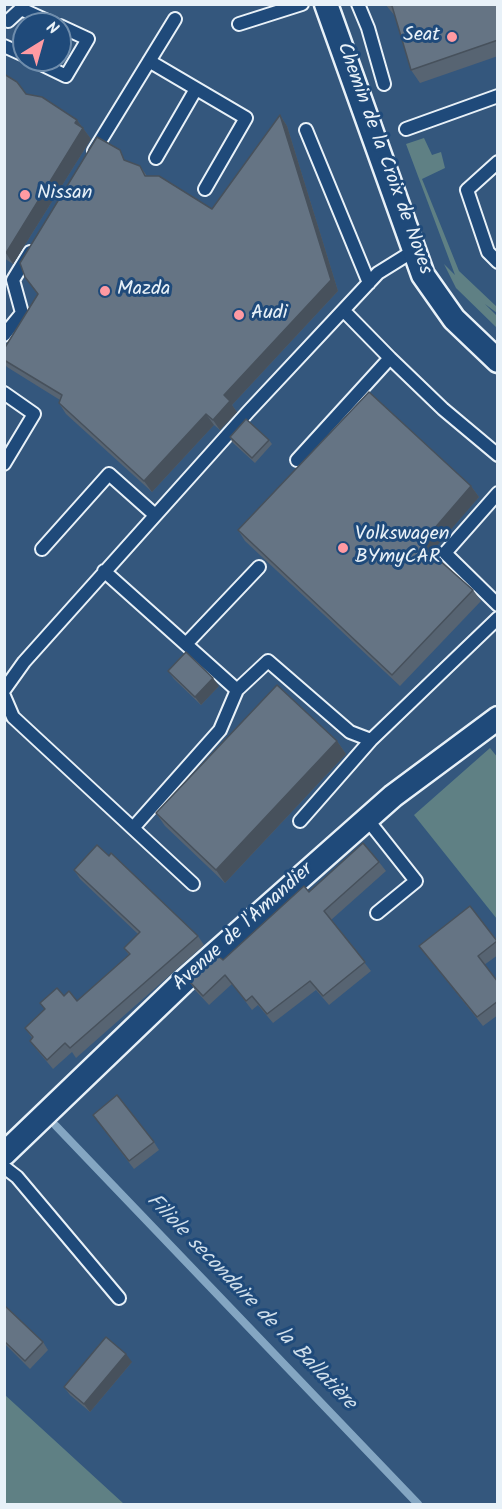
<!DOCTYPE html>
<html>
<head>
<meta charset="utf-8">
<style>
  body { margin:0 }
  #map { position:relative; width:502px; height:1509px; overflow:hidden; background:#34577d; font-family:Kalam,sans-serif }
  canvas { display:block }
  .frame { position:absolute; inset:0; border:6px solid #e8f1f8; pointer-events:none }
  .north { position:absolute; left:12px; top:12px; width:60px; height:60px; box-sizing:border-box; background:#1f4a7a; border:2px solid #6f8dac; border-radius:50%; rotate:37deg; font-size:16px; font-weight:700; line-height:24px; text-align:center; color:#e8f1f8 }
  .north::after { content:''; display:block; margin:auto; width:21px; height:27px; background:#ff9aa2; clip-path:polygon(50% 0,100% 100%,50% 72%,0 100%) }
</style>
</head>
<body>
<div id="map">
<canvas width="502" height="1509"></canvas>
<div class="frame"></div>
<div class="north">N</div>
</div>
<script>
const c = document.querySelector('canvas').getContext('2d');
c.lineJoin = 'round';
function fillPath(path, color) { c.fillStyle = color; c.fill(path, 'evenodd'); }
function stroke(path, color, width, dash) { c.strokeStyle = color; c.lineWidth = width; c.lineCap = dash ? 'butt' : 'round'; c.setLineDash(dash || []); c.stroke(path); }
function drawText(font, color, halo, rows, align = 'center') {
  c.font = font + ' Kalam,sans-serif'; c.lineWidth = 6; c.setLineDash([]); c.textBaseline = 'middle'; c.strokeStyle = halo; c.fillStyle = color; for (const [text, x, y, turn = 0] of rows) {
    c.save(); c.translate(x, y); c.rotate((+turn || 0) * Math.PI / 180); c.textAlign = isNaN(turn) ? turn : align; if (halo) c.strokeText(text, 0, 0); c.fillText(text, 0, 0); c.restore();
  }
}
fillPath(new Path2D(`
  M424 138 432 155 441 152 445 168 422 179 459 271 497 307V313L485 304 497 316V328L456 288 444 264 455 275 406 144Z
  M490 748 498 758 497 919 414 815Z
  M5 1395 124 1504H5Z`), '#5f8084');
stroke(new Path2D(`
  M56 1126 418 1504`), '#84a6c2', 8);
const lane = new Path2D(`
  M358 4 368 28 384 84
  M8 21 21 9 54 24
  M239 24 302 4
  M4 46 24 55
  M33 60 66 76 88 39 60 26
  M149 61 246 118 205 189
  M406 129 498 96
  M306 130 369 283
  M94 151 175 19
  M156 158 196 89
  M498 162 467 190 488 252 498 262
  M344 311 390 358
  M4 335 22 313 13 280 30 252
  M4 393 34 414 4 464
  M297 460 390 358 443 409 498 455
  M498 493 445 553 498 605
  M42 549 109 474 155 515
  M104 571 237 690 268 661 350 732 371 740 498 618
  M186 644 259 567
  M4 690 24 662 248 412 378 273 415 250
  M4 696 13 717 193 884
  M367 819 416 881 377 913
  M300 821 371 740
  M133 828 220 730 237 690
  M4 1167 17 1177 119 1298`);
const street = new Path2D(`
  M326 4 423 275 454 319 498 361
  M4 1154 183 982 393 796 498 718`);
stroke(lane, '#e8f1f8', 16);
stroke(street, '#e8f1f8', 27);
stroke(lane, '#1f4a7a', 12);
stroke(street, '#1f4a7a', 22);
fillPath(new Path2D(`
  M385 4H498V56L420 83 411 70 395 16Z
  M4 74 26 94 77 120 91 139 13 264 4 258Z
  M280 115 287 126 338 291 232 405 237 412 220 430 214 425 152 492 66 414 59 403 60 400 7 367 4 363V349L38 295 25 277 128 161 140 166 147 176 212 209Z
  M230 437 269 440 272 444 255 463 232 442Z
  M471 486 479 497 431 552 473 590 481 601 400 686 245 541 238 530Z
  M168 671 219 686 201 705 174 679Z
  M337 741 346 754 225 883 165 826 156 813Z
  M379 862 386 871 331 920 371 971 329 1005 316 990 273 1023 258 1005 252 1010 232 984 209 1005 195 990 189 981 223 960 309 892Z
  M74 870 198 936 204 945 76 1058 72 1052 53 1069 37 1050 30 1041 32 1038 25 1028 45 1010 40 1003 64 996 77 1001 129 955 124 948 138 934 80 879Z
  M498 941V955L484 965 498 982V1015L483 1026 419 946Z
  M99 1123 154 1142 159 1150 134 1169Z
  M4 1305 43 1342 48 1350 30 1369 4 1343Z
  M132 1362 90 1412 70 1395 64 1387Z`), '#576472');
fillPath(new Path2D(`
  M280 115 287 126 338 291 232 405 237 412 220 430 213 420 224 395Z
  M77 120 91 139 13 264 6 253Z
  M206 414 214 425 152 492 144 481Z
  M471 486 479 497 429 555 421 544Z
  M213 678 219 686 201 705 195 697Z
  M337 741 346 754 225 883 216 870Z
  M126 1354 132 1362 90 1412 84 1404Z`), '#47515c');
const building = new Path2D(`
  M388 4H498V40L411 70 392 6Z
  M4 74 17 82 26 94 42 97 77 120 75 123 83 128 6 253 4 252Z
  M280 115 331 280 224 395 230 401 213 420 206 414 144 481 59 403 62 395 4 360V349L38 294 25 277 20 263 97 137 120 150 124 160 140 166 145 176H159L212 209Z
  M369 392 471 486 421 544 473 590 392 675 238 530Z
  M246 419 269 440 252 458 230 437Z
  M186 652 213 678 195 697 168 671Z
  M277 685 337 741 216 870 156 813Z
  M363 843 379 862 324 911 365 962 323 996 310 981 267 1014 252 996 246 1001 225 975 203 996 189 981 217 955 223 960 304 886 309 892Z
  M97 845 109 856 111 853 198 936 70 1048 65 1043 47 1060 30 1041 33 1037 25 1028 45 1009 40 1003 57 988 64 996 69 991 77 1001 130 954 124 948 140 932 74 870Z
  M470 906 497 941 478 956 498 982V1001L477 1017 419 946Z
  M117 1095 154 1142 129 1161 93 1115Z
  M4 1305 43 1342 25 1361 4 1341Z
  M106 1337 126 1354 84 1404 64 1387Z`);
fillPath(building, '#657484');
stroke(building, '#47515c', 1.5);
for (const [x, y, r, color] of [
  [452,37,6,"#ff9aa2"],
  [25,195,6,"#ff9aa2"],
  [105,291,6,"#ff9aa2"],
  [239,315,6,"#ff9aa2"],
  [343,548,6,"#ff9aa2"]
]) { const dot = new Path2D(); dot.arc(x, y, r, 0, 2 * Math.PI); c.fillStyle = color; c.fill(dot); stroke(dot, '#1f4a7a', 2); }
drawText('20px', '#e8f1f8', '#1f4a7a', [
  ["Seat",440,37,"right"],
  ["Nissan",37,195],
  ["Mazda",117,291],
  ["Audi",251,315],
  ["Volkswagen",355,536],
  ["BYmyCAR",355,559]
], 'left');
drawText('20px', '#e8f1f8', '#1f4a7a', [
  ["Chemin de la Croix de Noves",383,159,70],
  ["Avenue de l'Amandier",244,928,-42]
]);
drawText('italic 21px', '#cfdeea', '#1f4a7a', [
  ["Filiole secondaire de la Ballatière",250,1303,46]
]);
</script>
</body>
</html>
